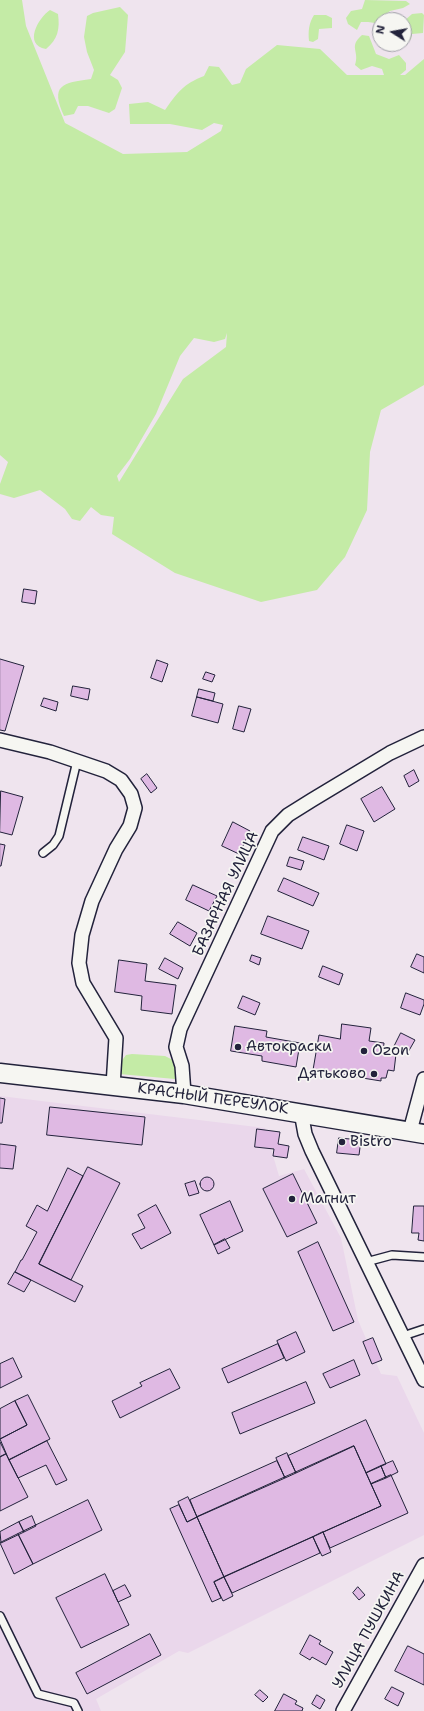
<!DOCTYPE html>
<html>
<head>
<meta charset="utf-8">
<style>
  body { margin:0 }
  #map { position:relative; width:424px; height:1711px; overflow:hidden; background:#efe4ee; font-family:"Shantell Sans",sans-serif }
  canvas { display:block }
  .north { position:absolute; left:372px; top:12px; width:40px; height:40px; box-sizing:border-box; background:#f6f6f2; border:1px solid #a1a1a9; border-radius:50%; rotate:281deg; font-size:11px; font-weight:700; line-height:16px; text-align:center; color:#22223b }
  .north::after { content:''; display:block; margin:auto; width:14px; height:18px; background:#22223b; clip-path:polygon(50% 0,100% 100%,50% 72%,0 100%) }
</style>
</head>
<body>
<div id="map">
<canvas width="424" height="1711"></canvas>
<div class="north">N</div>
</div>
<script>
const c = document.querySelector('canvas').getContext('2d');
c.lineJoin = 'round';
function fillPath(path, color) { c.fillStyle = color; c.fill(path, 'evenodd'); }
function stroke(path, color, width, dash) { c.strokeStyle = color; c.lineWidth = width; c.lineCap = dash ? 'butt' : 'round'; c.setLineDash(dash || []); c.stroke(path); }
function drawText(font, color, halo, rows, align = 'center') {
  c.font = font + ' "Shantell Sans",sans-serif'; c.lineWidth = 3.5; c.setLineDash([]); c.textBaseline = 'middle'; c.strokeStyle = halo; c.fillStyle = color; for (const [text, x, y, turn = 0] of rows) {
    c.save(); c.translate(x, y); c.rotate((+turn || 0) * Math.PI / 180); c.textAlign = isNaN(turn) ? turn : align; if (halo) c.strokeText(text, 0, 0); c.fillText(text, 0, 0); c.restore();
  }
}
fillPath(new Path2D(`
  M0 1096 265 1128 279 1176 304 1169 341 1238 358 1320 381 1374 397 1376 424 1433V1535L188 1653 179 1651 96 1699 101 1711H0Z`), '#ead7eb');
fillPath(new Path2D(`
  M0 0H22L26 26 65 123 123 154 187 152 221 131 223 125 214 123 202 130 170 124H130L129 104 148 102 165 110C177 93 183 84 204 76L209 66 219 67 232 85 240 83 246 69 277 45 320 49 347 75H384L382 69 372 66 361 70 355 65C360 51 348 47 362 35L369 36 376 54 389 59 399 55 406 63V70L400 75H405L424 59V385L381 410 370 452 367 510 345 557 317 590 261 602 175 573 112 534 114 517 101 515 91 507 80 521 72 519 65 509 40 490 14 498 0 494V484L8 462 0 455ZM227 333 226 347 183 379 119 482 117 476 130 459 156 414 180 356 194 338 214 342 225 339Z
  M365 0 406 1 410 4 403 8 390 11 375 23 368 22H361L357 30 348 24 346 18 351 11 362 9Z
  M120 7 128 15 125 52 110 75 118 80 122 88 115 109 109 113 88 106H78L74 114 64 116C50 85 62 83 91 79L94 70 87 52 84 37 87 16 93 13Z
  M50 10 58 14C60 29 58 39 46 49 23 45 38 18 50 10Z
  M422 13 424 15 423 33 412 34 411 39 404 44H400H404V21L412 14Z
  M314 15H326L332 18V28L319 29 318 39 313 42 309 41C308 31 309 23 314 15Z
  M132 1054 165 1056 175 1061V1079L119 1074 118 1066 126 1055Z`), '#c4eba6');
const building = new Path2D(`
  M24 589 37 591 35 604 22 602Z
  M0 659 24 666 5 731 0 730Z
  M157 660 168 664 162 682 151 678Z
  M206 672 215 675 212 682 203 679Z
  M73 686 90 689 88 700 71 696Z
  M199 689 215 693 213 701 197 697Z
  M197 697 223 704 218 723 192 716Z
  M44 698 58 702 56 711 41 706Z
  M239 706 251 709 244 732 233 729Z
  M414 770 419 781 409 787 404 776Z
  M147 774 157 788 151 793 141 779Z
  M382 787 395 809 374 822 361 799Z
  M1 791 23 797 12 835 0 832Z
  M233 822 250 831 239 854 222 846Z
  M347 825 364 831 357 851 340 844Z
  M303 837 329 846 324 860 298 850Z
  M0 844 5 845 1 866H0Z
  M290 857 304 861 301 870 287 866Z
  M284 878 319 893 313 906 278 891Z
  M193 885 217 896 209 911 186 900Z
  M268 916 309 931 302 949 261 934Z
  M178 922 197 933 190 946 170 934Z
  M417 954 424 957V973L411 967Z
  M252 955 261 958 259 965 250 961Z
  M165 958 183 968 178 979 159 969Z
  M119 960 147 964 145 981 176 985 172 1014 141 1010 142 996 115 992Z
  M323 966 343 974 339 985 319 977Z
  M406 993 424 1000V1004L420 1015 401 1008Z
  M243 996 260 1003 255 1015 238 1008Z
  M342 1024 371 1028 369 1041 384 1043 383 1052 396 1054 394 1071 388 1070 386 1078H381V1081L313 1070 319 1035 340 1039Z
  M235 1026 267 1031 266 1037 300 1043 296 1067 262 1061V1056L231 1051Z
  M401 1033 415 1040 407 1054 394 1047Z
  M0 1098 5 1099 2 1123H0Z
  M50 1107 145 1117 142 1145 47 1135Z
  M257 1129 280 1132 278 1144 289 1146 287 1158 273 1156 274 1149 255 1147Z
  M339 1138 361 1140 359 1155 337 1153Z
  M0 1144 16 1146 13 1169 0 1168Z
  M88 1167 120 1183 71 1280 39 1264Z
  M68 1168 83 1176 39 1264 83 1286 75 1302 15 1272 21 1260H22L37 1232 26 1226 37 1205 47 1211Z
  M293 1174 317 1223 287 1237 263 1189Z
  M200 1184a7 7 0 1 1 14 0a7 7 0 1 1-14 0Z
  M195 1181 199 1193 189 1196 185 1184Z
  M230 1201 243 1231 214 1245 200 1215Z
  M156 1205 171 1233 141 1249 132 1234 145 1228 138 1215Z
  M414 1206H424V1241L418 1240 419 1233H412Z
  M225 1239 230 1248 218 1254 214 1245Z
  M318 1242 354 1322 333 1331 298 1252Z
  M15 1272 31 1280 24 1292 8 1284Z
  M296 1332 305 1352 286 1361 277 1341Z
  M373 1338 382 1360 372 1364 363 1342Z
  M278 1344 284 1358 228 1383 222 1369Z
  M13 1358 22 1377 0 1388V1364Z
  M354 1360 360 1375 330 1388 323 1374Z
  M170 1369 180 1388 120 1418 112 1401 142 1386 140 1383Z
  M306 1382 315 1403 240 1434 232 1413Z
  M28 1395 50 1439 9 1460 0 1439 27 1425 15 1401Z
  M15 1401 27 1425 0 1439V1409Z
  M366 1420 386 1464 366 1473 354 1446 296 1473 288 1456Z
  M47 1441 67 1480 56 1485 46 1465 18 1478 9 1460Z
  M0 1442 6 1454 0 1457Z
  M354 1446 381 1506 224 1577 197 1517Z
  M287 1453 296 1473 285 1478 276 1458Z
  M6 1454 28 1497 0 1511V1457Z
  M277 1461 285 1478 197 1517 190 1500Z
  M393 1461 398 1472 386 1478 381 1466Z
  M381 1466 386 1478 371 1484 366 1473Z
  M391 1475 408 1513 330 1548 323 1532 381 1506 371 1484Z
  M188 1497 197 1517 187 1522 178 1502Z
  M88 1500 102 1530 33 1564 18 1534Z
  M179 1505 187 1522 197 1517 224 1577 214 1582 221 1598 212 1602 170 1509Z
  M32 1516 36 1526 24 1532 19 1522Z
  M19 1522 24 1532 1 1543 0 1532Z
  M323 1532 331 1552 322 1556 313 1537Z
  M18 1534 33 1564 14 1574 0 1543Z
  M313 1537 320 1553 232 1593 224 1577Z
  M105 1574 129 1625 81 1648 56 1598Z
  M224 1577 233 1596 223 1601 214 1582Z
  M125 1585 131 1596 118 1602 113 1591Z
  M358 1587 365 1595 359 1600 353 1593Z
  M150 1634 161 1655 87 1694 76 1673Z
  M310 1635 321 1641 319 1644 333 1652 326 1665 312 1657 310 1660 300 1654Z
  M408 1646 424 1654V1685L395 1671Z
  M392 1687 404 1693 398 1706 385 1699Z
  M260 1690 268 1697 263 1702 255 1695Z
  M284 1694 297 1701 295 1704 303 1708 302 1711H275Z
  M317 1695 325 1700 320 1709 312 1704Z`);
fillPath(building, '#dfb9e3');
stroke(building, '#22223b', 1);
const lane = new Path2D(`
  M43 853 53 845 59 836 77 761
  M366 1262 392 1255 424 1257
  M403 1336 424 1329
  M0 1616 38 1694 74 1703 78 1711`);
const street = new Path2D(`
  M0 740 50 752 106 771 121 780 131 794 135 808 130 826 116 849 92 901 82 935 79 963 83 983 116 1038 113 1086
  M184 1094 182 1066 176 1047 180 1029 272 831 288 815 312 800 390 753 424 737
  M301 1112 305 1134 312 1151 424 1380
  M410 1131 424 1079
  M343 1711 424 1565`);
const secondary = new Path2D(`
  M0 1073 184 1094 424 1134`);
stroke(lane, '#22223b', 10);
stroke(street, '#22223b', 16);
stroke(secondary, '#22223b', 21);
stroke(lane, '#f6f6f2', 7);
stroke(street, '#f6f6f2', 13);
stroke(secondary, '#f6f6f2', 18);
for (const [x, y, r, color] of [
  [238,1047,4,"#22223b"],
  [364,1051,4,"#22223b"],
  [374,1074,4,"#22223b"],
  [342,1142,4,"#22223b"],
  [292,1199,4,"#22223b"]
]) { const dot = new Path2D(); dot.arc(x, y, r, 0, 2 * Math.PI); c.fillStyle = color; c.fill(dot); stroke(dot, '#f6f6f2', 1.5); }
drawText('15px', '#22223b', '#f6f6f2', [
  ["БАЗАРНАЯ УЛИЦА",226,894,-65],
  ["КРАСНЫЙ ПЕРЕУЛОК",213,1099,8],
  ["УЛИЦА ПУШКИНА",369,1630,-61]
]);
drawText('15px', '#22223b', '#f6f6f2', [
  ["Автокраски",246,1047],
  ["Ozon",372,1051],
  ["Дятьково",366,1074,"right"],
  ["Bistro",350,1142],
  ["Магнит",300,1199]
], 'left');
</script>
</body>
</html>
